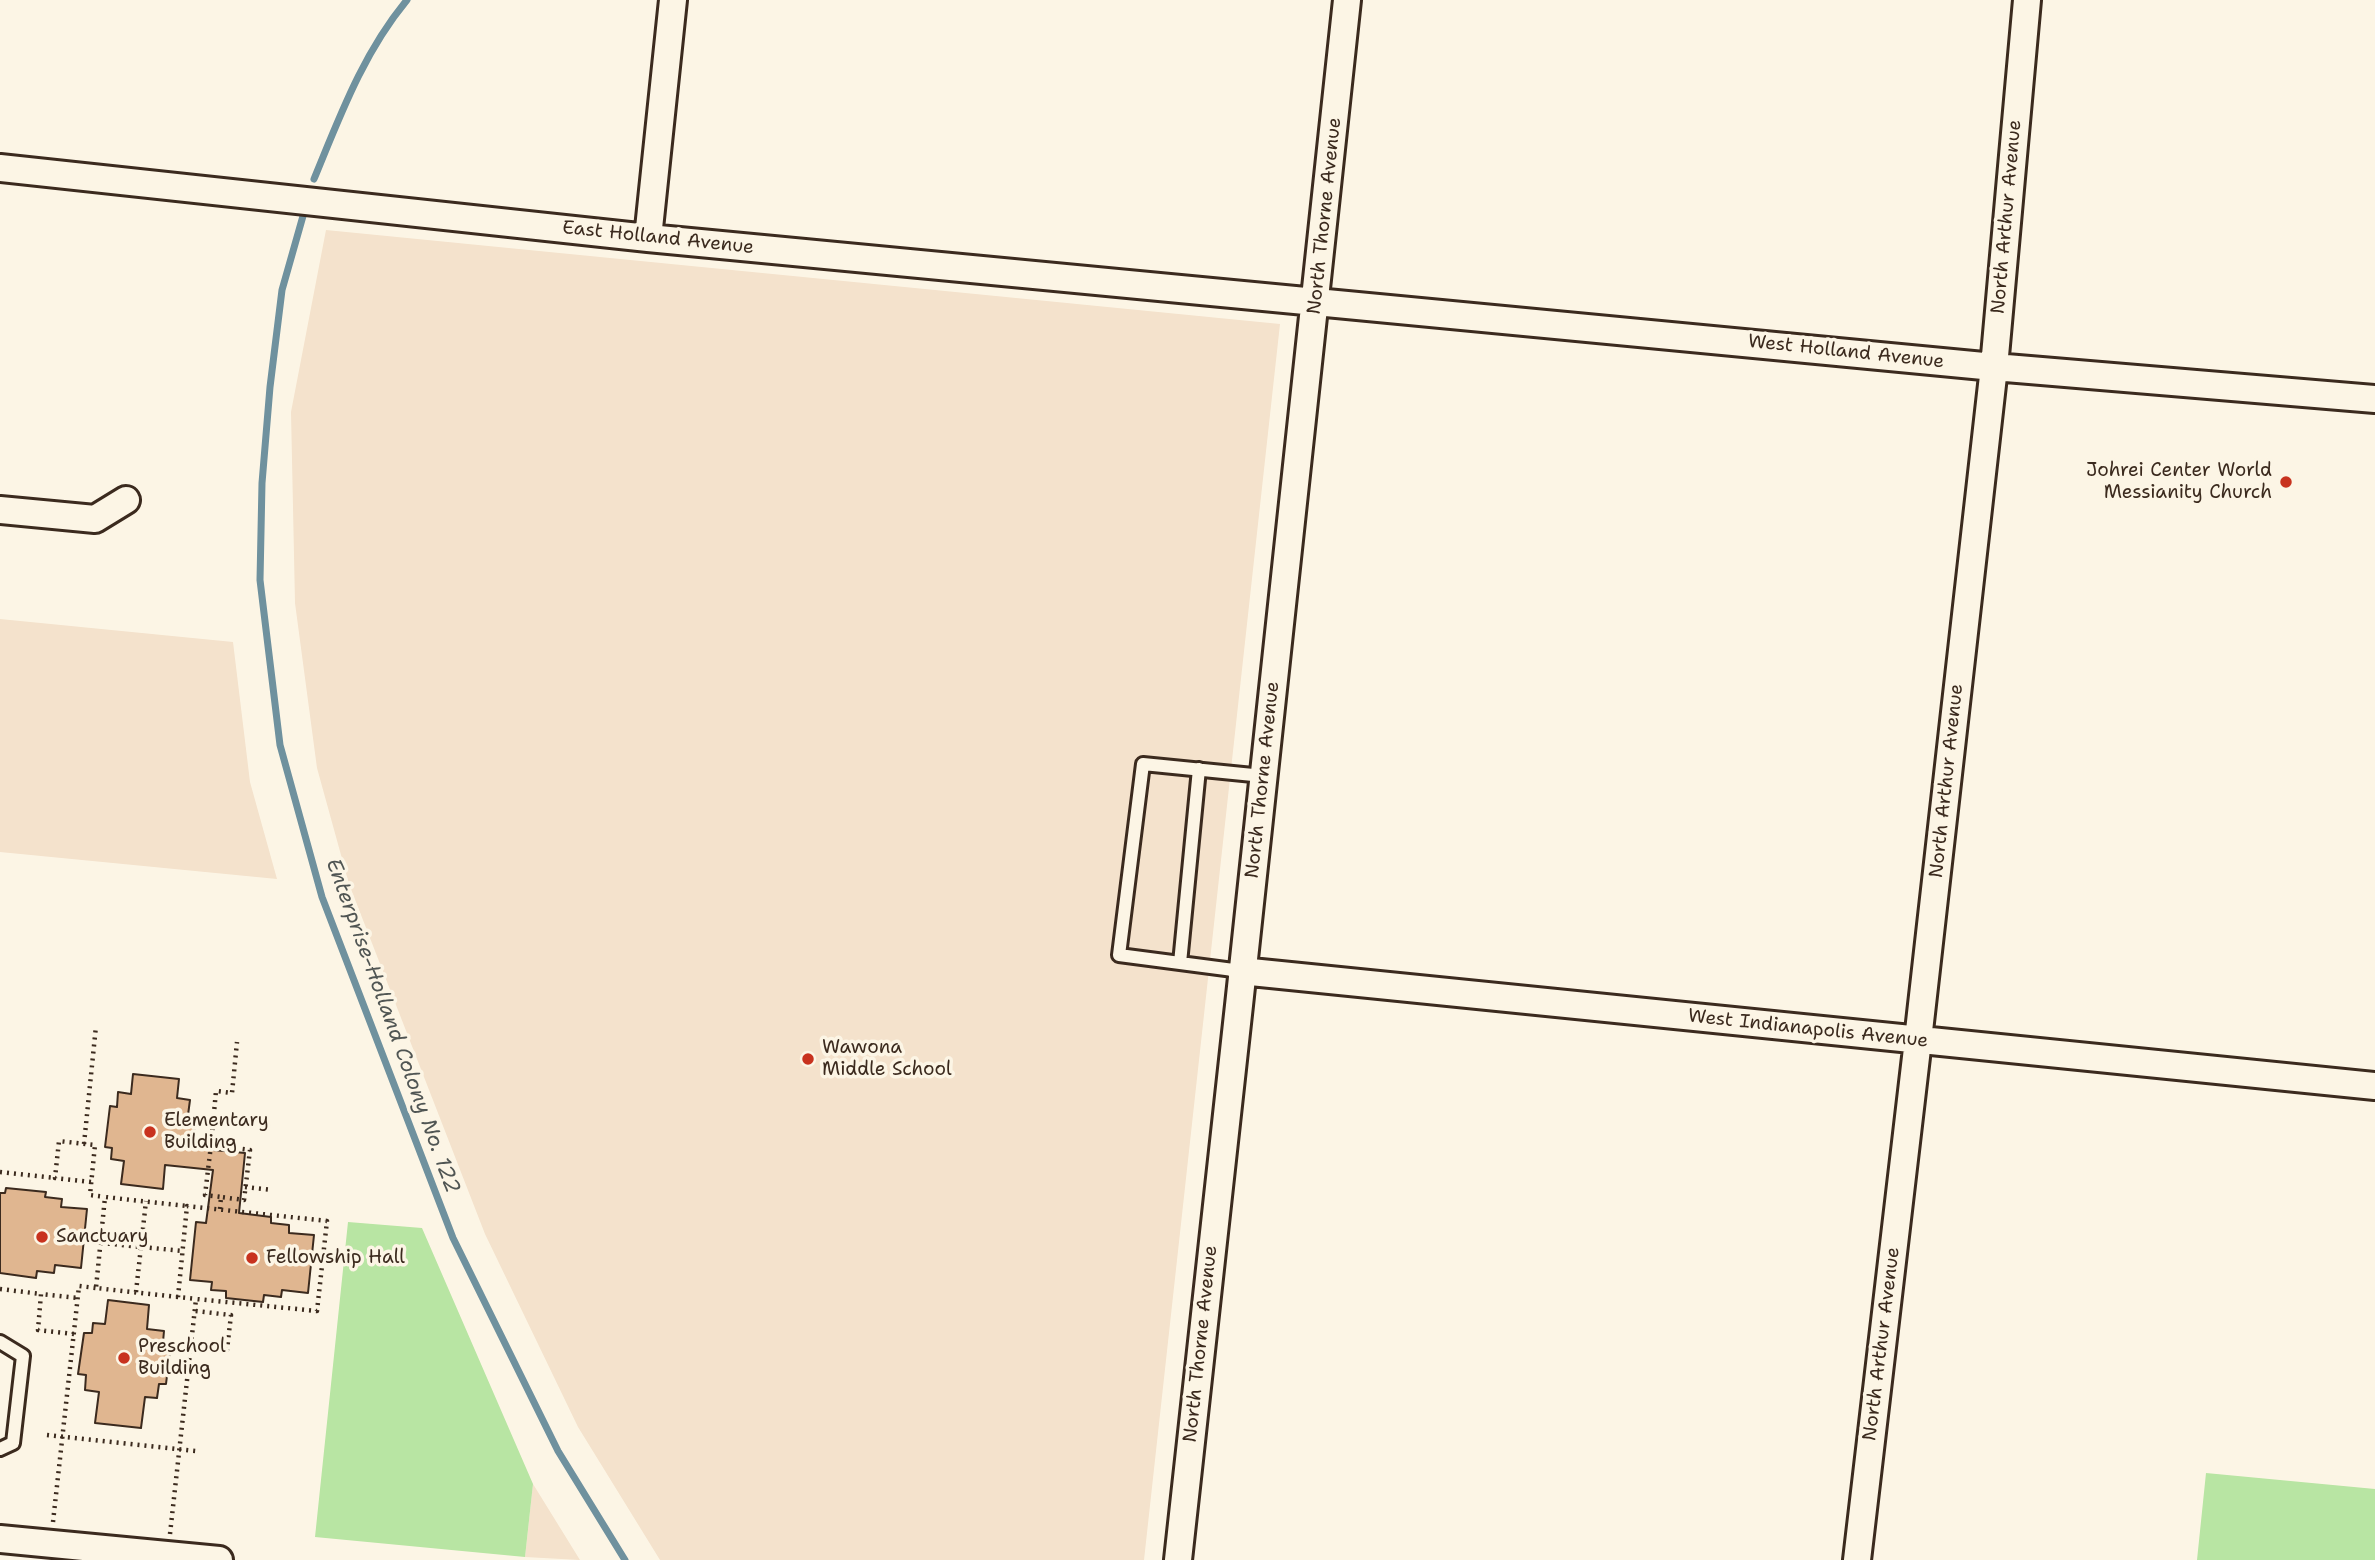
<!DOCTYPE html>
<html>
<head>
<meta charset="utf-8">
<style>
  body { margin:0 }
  canvas { display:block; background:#fcf5e5 }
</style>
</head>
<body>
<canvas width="2375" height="1560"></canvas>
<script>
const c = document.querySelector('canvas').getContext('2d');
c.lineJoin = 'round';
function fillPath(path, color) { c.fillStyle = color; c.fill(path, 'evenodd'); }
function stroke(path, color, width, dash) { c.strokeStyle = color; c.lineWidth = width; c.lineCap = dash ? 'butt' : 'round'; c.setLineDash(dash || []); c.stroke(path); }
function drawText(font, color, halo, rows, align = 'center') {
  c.font = font + ' "Shantell Sans",sans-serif'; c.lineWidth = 7; c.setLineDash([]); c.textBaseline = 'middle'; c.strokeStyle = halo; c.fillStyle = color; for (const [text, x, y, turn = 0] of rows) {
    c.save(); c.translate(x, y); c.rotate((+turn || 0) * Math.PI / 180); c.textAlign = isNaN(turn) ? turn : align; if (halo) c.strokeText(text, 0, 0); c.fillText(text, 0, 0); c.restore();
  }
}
fillPath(new Path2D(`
  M326 230 1280 324 1144 1560H660L578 1427 485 1234 349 884 317 768 295 603 291 412Z
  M0 619 233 642 250 782 277 879 0 852Z
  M533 1484 580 1560 525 1557Z`), '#f4e2cc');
fillPath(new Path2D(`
  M348 1222 422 1228 533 1484 525 1557 315 1537Z
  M2206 1473 2375 1489V1560H2197Z`), '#b8e5a3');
stroke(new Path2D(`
  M314 179C340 116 363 53 407 0
  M303 216 282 290 270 387 262 483 260 580 280 745 322 897 453 1238 558 1451 625 1560`), '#6f919e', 7);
const building = new Path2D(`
  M133 1074 179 1079 177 1098 190 1100 188 1115 196 1116 192 1148 245 1153 239 1213 271 1217V1223L289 1225V1233L314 1235 308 1293 282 1290 281 1297 264 1295 263 1302 226 1298V1291L211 1290 212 1282 190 1280 196 1222 206 1223 213 1170 165 1165 163 1189 121 1184 124 1161 111 1159 112 1148 105 1147 110 1106 117 1107 118 1092 131 1094Z
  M6 1188 46 1192 45 1197 62 1199 61 1207 87 1209 81 1268 55 1265 54 1273 37 1271 36 1278 0 1273V1193H5Z
  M108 1300 149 1305 147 1329 164 1331 163 1342 171 1343 166 1384H159L157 1398 145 1397 141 1428 95 1423 99 1392 85 1390 86 1375 78 1374 84 1333H92L93 1323 105 1324Z`);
fillPath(building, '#e0b690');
stroke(building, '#3b2a1e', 2);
const service = new Path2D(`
  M1180 963 1199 769
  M1241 971 1119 955 1143 764 1263 776
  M0 1342 23 1356 13 1443 0 1449`);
const minor = new Path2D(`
  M0 168 648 238 1994 367 2375 399
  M648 238 673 0
  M0 510 95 519 126 500
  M1241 971 2375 1086
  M0 1539 219 1560
  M1178 1560C1234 1040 1295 520 1347 0
  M1857 1560 1918 1040 1994 367 2027 0`);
stroke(service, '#3b2a1e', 18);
stroke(minor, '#3b2a1e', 32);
stroke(new Path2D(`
  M84 1144 96 1026
  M211 1145 205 1195 221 1197
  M0 1172 55 1178
  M91 1182 55 1178 59 1141 95 1145 90 1195 105 1197
  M245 1187 272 1190
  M220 1209 221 1197 244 1200 250 1150 211 1145 216 1091 232 1093 237 1042
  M101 1243 183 1251
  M0 1289 41 1294
  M136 1292 146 1201
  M178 1297 96 1288 105 1197 187 1206
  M74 1334 38 1330 41 1294 78 1298
  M191 1346 227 1350 231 1315 195 1311
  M47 1435 196 1451
  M53 1522 79 1286 96 1288
  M170 1534 196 1299 317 1311 327 1221 187 1206 178 1297 196 1299`), '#3b2a1e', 4.5, [2, 5]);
stroke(service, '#fcf5e5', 12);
stroke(minor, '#fcf5e5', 26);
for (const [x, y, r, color] of [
  [2286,482,7,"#c8321e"],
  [808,1059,7,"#c8321e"],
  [150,1132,7,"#c8321e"],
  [42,1237,7,"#c8321e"],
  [252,1258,7,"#c8321e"],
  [124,1358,7,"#c8321e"]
]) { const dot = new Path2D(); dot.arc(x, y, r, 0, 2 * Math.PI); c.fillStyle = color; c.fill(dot); stroke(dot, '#fcf5e5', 2.5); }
drawText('19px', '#3b2a1e', '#fcf5e5', [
  ["North Thorne Avenue",1325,216,-84],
  ["North Arthur Avenue",2007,217,-85],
  ["East Holland Avenue",658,238,6],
  ["West Holland Avenue",1846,352,6],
  ["North Thorne Avenue",1263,780,-84],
  ["North Arthur Avenue",1947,781,-84],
  ["West Indianapolis Avenue",1808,1029,6],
  ["North Thorne Avenue",1201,1344,-84],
  ["North Arthur Avenue",1882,1344,-83]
]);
drawText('19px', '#3b2a1e', '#fcf5e5', [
  ["Johrei Center World",2272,471,"right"],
  ["Messianity Church",2272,493,"right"],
  ["Wawona",822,1048],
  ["Middle School",822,1070],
  ["Elementary",164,1121],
  ["Building",164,1143],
  ["Sanctuary",56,1237],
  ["Fellowship Hall",266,1258],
  ["Preschool",138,1347],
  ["Building",138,1369]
], 'left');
drawText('italic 21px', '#505553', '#fcf5e5', [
  ["Enterprise-Holland Colony No. 122",392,1026,70]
]);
</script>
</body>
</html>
